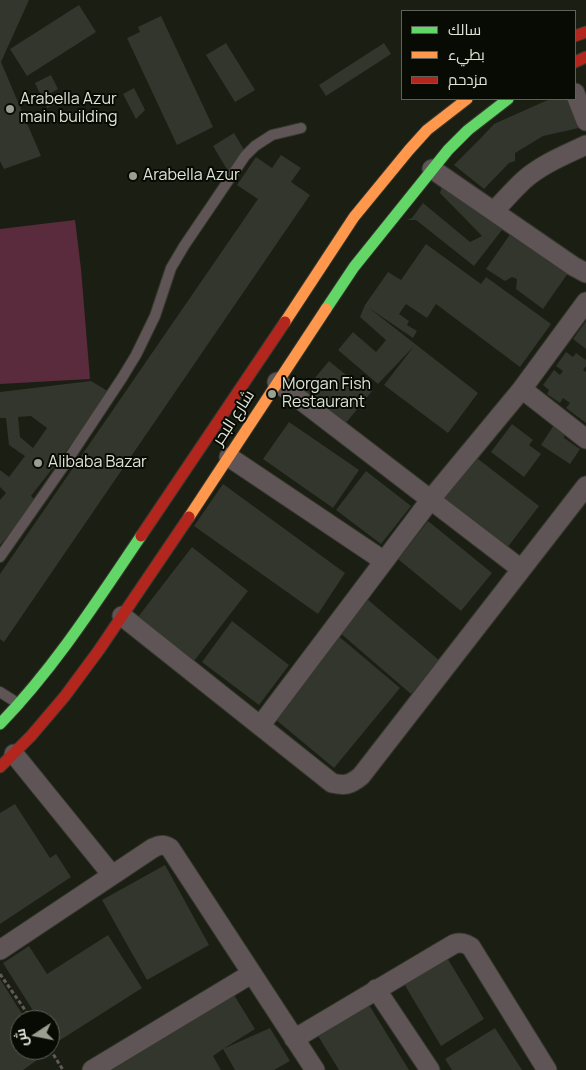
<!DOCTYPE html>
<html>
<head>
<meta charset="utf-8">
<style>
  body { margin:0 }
  #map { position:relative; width:586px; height:1070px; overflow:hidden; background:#1b1e13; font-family:Manrope,Cairo,sans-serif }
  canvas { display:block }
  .legend { position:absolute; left:401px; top:10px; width:175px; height:90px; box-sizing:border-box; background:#080b04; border:1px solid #5e6258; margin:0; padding:6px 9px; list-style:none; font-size:15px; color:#dfe4d6 }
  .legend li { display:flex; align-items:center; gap:10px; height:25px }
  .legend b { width:25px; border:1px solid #5e6258 }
  .north { position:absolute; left:10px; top:1010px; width:50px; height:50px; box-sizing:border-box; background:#080b04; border:1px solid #5e6258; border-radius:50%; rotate:259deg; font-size:14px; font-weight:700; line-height:20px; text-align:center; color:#dfe4d6 }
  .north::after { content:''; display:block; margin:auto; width:18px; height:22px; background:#9a9f92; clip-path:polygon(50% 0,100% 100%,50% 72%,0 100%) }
</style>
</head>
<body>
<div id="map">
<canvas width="586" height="1070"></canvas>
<ul class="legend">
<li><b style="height:6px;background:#63d668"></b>سالك</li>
<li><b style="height:6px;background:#ff974d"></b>بطيء</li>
<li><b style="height:6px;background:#b3261e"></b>مزدحم</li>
</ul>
<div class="north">ش</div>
</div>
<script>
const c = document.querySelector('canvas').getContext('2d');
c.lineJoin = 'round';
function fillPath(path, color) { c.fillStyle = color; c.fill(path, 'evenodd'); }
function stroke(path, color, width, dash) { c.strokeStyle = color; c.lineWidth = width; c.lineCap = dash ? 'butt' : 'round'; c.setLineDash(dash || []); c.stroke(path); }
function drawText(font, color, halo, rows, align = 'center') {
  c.font = font + ' Manrope,Cairo,sans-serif'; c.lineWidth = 4; c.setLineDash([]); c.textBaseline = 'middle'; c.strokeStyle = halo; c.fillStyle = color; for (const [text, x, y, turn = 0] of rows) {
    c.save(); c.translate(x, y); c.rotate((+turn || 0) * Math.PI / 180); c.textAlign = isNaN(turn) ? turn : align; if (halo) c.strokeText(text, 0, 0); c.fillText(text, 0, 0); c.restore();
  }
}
fillPath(new Path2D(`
  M75 220 81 269 90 379 0 384V229Z`), '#592b3d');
fillPath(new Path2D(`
  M0 0H29L1 62 41 156 4 169 0 161Z
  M79 5 96 32 27 76 10 49Z
  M161 16 213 127 177 145 127 38 140 32 138 27Z
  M226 43 255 90 235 102 206 55Z
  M384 43 391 54 326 96 319 85Z
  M51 75 58 89 49 94 54 105 47 108 35 83Z
  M134 88 145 110 136 119 123 94Z
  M550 99H571L579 128 543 136 515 153V161L509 163 484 189 454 165 479 140 494 124Z
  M234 133 249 158 228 171 213 146Z
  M281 155 301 168 291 182 310 195 4 642 0 639V574L258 199 237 185 256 157 272 168Z
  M444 178 505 226 474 266 416 220H407L412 218 423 203 470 242 482 236 440 193Z
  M511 233 568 273 543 309 516 289 517 279 512 277 505 281 486 269Z
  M426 244 481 284 486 277 551 324 520 367 436 304 427 318 406 304 399 314 409 321 407 325 417 331 413 338 369 308 478 393 448 433 384 385 414 346 378 384 338 350 353 332 376 352 386 340 360 317 365 305 388 272 401 280Z
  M586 321V349L573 339Z
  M566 352 573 357 576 353 586 360V366L583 370 586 372V423L566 408 570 403 563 398 560 403 547 394 549 390 543 385 554 370 560 375 563 371 556 366Z
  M329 361 346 375 342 380 350 387 358 378 372 391 345 424 304 391Z
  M91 381 111 393 31 496 37 502 0 545V500L6 493 0 487V470L9 477 25 456 9 445 6 418H0V392ZM31 416 47 428 33 448 20 437 18 417Z
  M289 422 359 470 333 508 263 459Z
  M512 424 533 440 529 445 541 454 524 477 491 452Z
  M554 425 564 432V438L580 449 570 464 541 445Z
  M473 455 539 506 507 548 439 499Z
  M366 471 411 506 381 544 336 510Z
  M223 484 345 573 318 614 194 526Z
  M428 521 492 573 461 611 398 559Z
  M192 547 248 591 194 661 138 617Z
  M367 599 440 661 411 694 339 632Z
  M232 621 289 665 259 705 202 662Z
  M336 634 400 688 334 768 269 714Z
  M15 804 50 858 56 854 71 877 0 924V813Z
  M165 865 209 945 147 980 102 900Z
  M108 935 142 988 54 1044 50 1038V1020H39L3 963 29 946 47 974Z
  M446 956 484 1019 441 1046 403 982Z
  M0 979 26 1020H20V1050H45L47 1053 23 1070H0Z
  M234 995 255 1029 223 1049 270 1028 290 1061 274 1070H235L223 1049 213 1056 221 1070H112Z
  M366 1000 409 1070H339L315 1031Z
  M495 1028 522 1070H452L445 1059Z`), '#33362d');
const lane = new Path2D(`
  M0 557 63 467 122 378 136 355 155 316 171 268 184 246 245 156 255 146 272 135 301 128
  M0 692 19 704`);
const street = new Path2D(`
  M575 93 586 121
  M432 169 573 266 586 273
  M494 211C504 201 513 190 524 180 542 164 565 155 586 145
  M277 382 521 569
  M522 389 586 439
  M229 457 384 561
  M122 616 332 783C345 786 350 785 361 776L586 486
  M260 726 431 499 522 389 586 302
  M14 754 112 875
  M0 950 153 848C159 845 163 844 170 848L315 1070
  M376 989 430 1070
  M294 1039 454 944C461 942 465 943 471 947L547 1070
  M92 1070 251 974`);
const fast = new Path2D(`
  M326 309 354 267 448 150 468 130 508 99
  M0 724C55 667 97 601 141 536`);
const slow = new Path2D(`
  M285 322 354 217 409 150 427 130 467 99
  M189 517 326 309`);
const jam = new Path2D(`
  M575 36 586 32
  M575 62 586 57
  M141 536 285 322
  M0 767 31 736 65 696 99 650 189 517`);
stroke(lane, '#36392f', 12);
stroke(street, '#36392f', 21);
stroke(fast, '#36392f', 13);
stroke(slow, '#36392f', 13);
stroke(jam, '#36392f', 13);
stroke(new Path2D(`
  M0 974 32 1020
  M50 1049 63 1070`), '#615a59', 3, [4, 2.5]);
stroke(lane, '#605556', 10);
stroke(street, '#605556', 19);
stroke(fast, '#63d668', 11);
stroke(slow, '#ff974d', 11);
stroke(jam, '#b3261e', 11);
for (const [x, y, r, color] of [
  [10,109,5,"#9a9f92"],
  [133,176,5,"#9a9f92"],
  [272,394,5,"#9a9f92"],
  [38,463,5,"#9a9f92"]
]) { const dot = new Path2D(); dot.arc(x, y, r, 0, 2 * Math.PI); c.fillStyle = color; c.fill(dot); stroke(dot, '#080b04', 2); }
drawText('16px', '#dfe4d6', '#080b04', [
  ["Arabella Azur",20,100],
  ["main building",20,118],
  ["Arabella Azur",143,176],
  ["Morgan Fish",282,385],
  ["Restaurant",282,403],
  ["Alibaba Bazar",48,463]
], 'left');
drawText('16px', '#dfe4d6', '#080b04', [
  ["شارع البحر",234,418,-57]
]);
</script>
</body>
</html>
